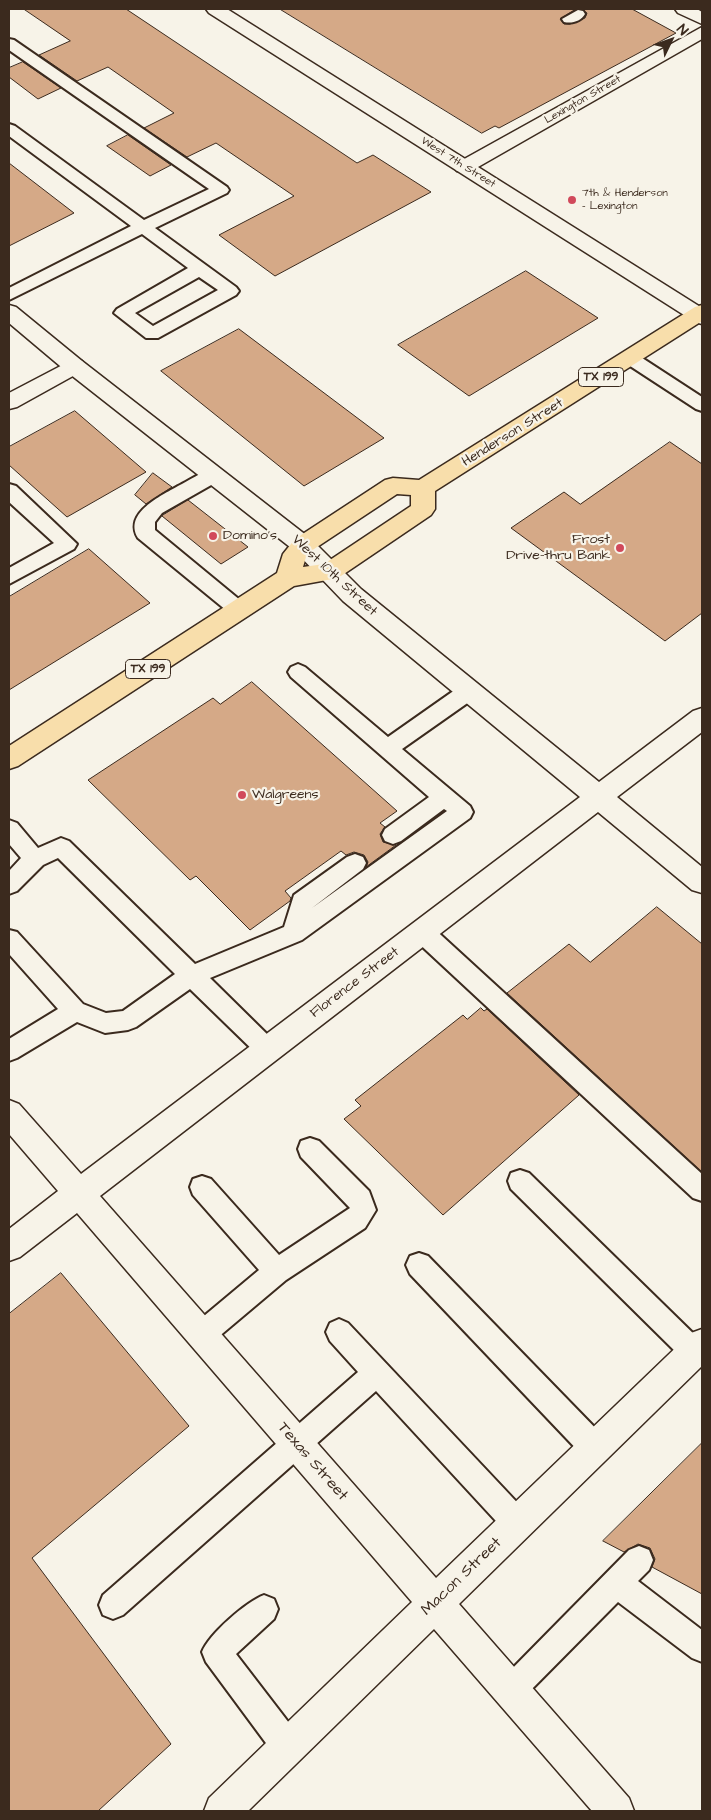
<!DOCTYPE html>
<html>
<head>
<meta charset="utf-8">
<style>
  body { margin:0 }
  #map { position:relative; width:711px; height:1820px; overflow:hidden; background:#f7f3e8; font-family:"Architects Daughter",sans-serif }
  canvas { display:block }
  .frame { position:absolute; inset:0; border:10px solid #3b2a1e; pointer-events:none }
  .north { position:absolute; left:646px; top:15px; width:50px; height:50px; -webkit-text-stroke:4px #f7f3e8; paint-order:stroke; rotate:48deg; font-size:14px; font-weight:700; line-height:20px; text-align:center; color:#3b2a1e }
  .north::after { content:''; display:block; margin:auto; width:18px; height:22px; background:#3b2a1e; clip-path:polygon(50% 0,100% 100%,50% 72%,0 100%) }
</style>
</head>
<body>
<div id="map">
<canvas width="711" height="1820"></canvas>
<div class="frame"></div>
<div class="north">N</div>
</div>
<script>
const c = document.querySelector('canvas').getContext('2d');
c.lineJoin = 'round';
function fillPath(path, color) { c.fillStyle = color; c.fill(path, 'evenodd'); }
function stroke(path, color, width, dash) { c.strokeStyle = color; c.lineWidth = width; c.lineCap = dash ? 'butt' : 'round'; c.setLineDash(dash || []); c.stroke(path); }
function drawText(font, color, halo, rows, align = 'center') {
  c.font = font + ' "Architects Daughter",sans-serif'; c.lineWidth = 4.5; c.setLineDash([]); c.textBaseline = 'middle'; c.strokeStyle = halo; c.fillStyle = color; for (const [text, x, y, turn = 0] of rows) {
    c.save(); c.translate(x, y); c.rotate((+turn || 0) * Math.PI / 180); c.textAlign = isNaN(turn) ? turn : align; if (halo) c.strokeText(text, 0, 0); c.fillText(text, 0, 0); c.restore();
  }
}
const building = new Path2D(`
  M24 9H126L357 163 373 155 431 192 275 276 219 235 294 196 216 143 187 157 144 128 174 113 108 67 77 81 39 55 70 41Z
  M280 9H576L560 19 564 24H570L585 18 587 13 581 9H632L676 33 499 128 495 126 482 133Z
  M23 62 61 88 38 99 9 77V68Z
  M128 135 171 165 150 176 107 146Z
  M9 163 74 213 9 246Z
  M526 271 598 318 469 396 398 345Z
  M239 329 384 438 304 486 161 371Z
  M75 411 146 472 67 517 9 465V447Z
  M670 442 702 464V613L665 641 511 528 564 492 580 504Z
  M153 473 172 487 146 504 135 495Z
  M188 500 248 547 221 564 162 516Z
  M89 549 150 603 9 690V597Z
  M252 682 397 811 380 823 385 827 380 834 383 842 396 845 366 867 368 862 364 855 354 852 346 855 341 851 285 891 291 898 290 901 250 930 196 876 190 880 88 780 213 698 220 704Z
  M657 907 702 944V1172L507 993 569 944 590 962Z
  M481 1008 484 1011 487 1009 579 1095 443 1215 344 1119 361 1106 355 1100 463 1015 467 1019Z
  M61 1273 189 1426 32 1558 171 1744 98 1811H9V1314Z
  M702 1443V1594L652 1567 655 1559 650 1548 638 1544 624 1552 603 1541Z`);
fillPath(building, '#d5a987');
stroke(building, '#3b2a1e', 1);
const service = new Path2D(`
  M578 10 583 11 585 14C581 21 572 24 564 22L562 19Z
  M9 39 14 40 227 187 229 190 227 193 155 228 236 287 239 291 236 295 158 338H146L114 313 117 309 188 268 142 234 9 300V288L131 226 9 136V124L15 126 144 220 209 189 9 50ZM199 277 218 290 153 326 135 313Z
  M630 352 636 354 702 397V411L696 409 624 362 621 358 624 354Z
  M213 469 220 470 222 475 220 480 162 513 155 522V530L246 605 249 610 246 615 239 617 232 615 138 538C123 513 161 496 178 486 190 480 201 472 213 469Z
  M9 484 16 486 77 544 74 549 9 584V568L54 543 9 502Z
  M298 664 305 667 388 737 462 685 469 683 476 685 479 691 476 697 402 749 470 806 473 812 470 818 302 940 210 978 276 1043 280 1050 276 1057 268 1060 260 1057 190 989 136 1027 128 1030 105 1033 77 1022 17 1058 9 1061V1039L58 1009 9 954V930L17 932 83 1004 106 1013 123 1011 175 974 58 858 43 865 17 891 9 894V871L21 858 9 844V820L17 823 38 848 61 838 69 841 195 964 284 927 294 895 347 857 355 854 363 857 366 863 363 869 312 908 447 811 444 809 401 841 393 844 385 841 382 835 385 829 429 797 291 677 288 672 291 667Z
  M422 923 430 925 702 1174V1201L693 1198 414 939 411 932 414 925Z
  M310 1138 319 1141 369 1191 376 1210 365 1228 286 1280 210 1344 201 1348 192 1344 188 1335 192 1326 259 1270 193 1195 190 1187 193 1179 202 1176 211 1179 279 1255 350 1208 301 1157 298 1149 301 1141Z
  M520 1170 529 1173 702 1342V1361L694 1365 685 1361 511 1189 508 1181 511 1173Z
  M419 1253 428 1256 605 1438 609 1448 605 1458 595 1462 585 1458 410 1274 406 1265 410 1256Z
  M339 1319 348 1323 527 1513 531 1523 527 1533 517 1537 507 1533 376 1391 123 1615 113 1619 103 1615 99 1605 103 1595 358 1372 330 1341 326 1332 330 1323Z
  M639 1546 649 1550 653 1560 649 1570 638 1581 702 1630V1662L692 1658 618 1602 521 1700 511 1705 501 1700 496 1690 501 1680 629 1550Z
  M264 1595 274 1599 278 1609 274 1619 236 1654 299 1736 303 1747 299 1758 288 1762 277 1758 206 1662 202 1652C209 1634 246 1602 264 1595Z`);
const minor = new Path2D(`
  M702 27V39L471 171H457L454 167 457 163Z
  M74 359 82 361 85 366 82 371 17 407 9 409V393Z`);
const tertiary = new Path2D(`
  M675 9H697L702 12V24L678 13Z
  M9 305 16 307 82 361 311 539 361 589 599 782 693 711 702 708V732L617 797 702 867V893L692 890 598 812 100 1196 436 1578 691 1333 702 1329V1366L459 1604 629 1798 634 1811H592L434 1629 248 1811H204L209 1798 412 1602 77 1213 20 1257 9 1261V1229L58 1191 9 1134V1100L19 1104 81 1174 580 797 343 601 295 551 66 371 9 323Z`);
const secondary = new Path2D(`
  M206 9H227L702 308V324L695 322 209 13Z`);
const primary = new Path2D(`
  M702 305V321L435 491V509L431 515 338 578 294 586 18 766 9 769V746L277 573 283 554 295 539 385 480 393 478 419 480 695 307ZM397 494 411 495V506L324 564 303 567 306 557 311 551Z`);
stroke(service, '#3b2a1e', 4);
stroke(minor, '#3b2a1e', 3);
stroke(tertiary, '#3b2a1e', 3);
stroke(secondary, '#3b2a1e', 3);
stroke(primary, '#3b2a1e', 3);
fillPath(service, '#f7f3e8');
fillPath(minor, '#f7f3e8');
fillPath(tertiary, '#f7f3e8');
fillPath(secondary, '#f7f3e8');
fillPath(primary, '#f8deab');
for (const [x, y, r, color] of [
  [572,200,5,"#d1495b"],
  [213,536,5,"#d1495b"],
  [620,548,5,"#d1495b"],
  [242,795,5,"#d1495b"]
]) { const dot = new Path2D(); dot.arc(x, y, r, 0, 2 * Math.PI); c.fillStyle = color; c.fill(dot); stroke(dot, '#f7f3e8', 2); }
drawText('11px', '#3b2a1e', '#f7f3e8', [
  ["Lexington Street",583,100,-30],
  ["West 7th Street",458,163,32]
]);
drawText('11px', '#3b2a1e', '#f7f3e8', [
  ["7th & Henderson",582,194],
  ["- Lexington",582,207]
], 'left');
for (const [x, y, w] of [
  [601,377,45],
  [148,669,45]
]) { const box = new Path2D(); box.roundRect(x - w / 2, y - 9.5, w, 19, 4); c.fillStyle = '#f7f3e8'; c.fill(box); stroke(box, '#3b2a1e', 1); }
drawText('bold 12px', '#3b2a1e', null, [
  ["TX 199",601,377],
  ["TX 199",148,669]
]);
drawText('14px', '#3b2a1e', '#f7f3e8', [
  ["Henderson Street",513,433,-32],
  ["West 10th Street",334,576,43],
  ["Florence Street",355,983,-37]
]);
drawText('14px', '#3b2a1e', '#f7f3e8', [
  ["Domino's",223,536],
  ["Frost",610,540,"right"],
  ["Drive-thru Bank",610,556,"right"],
  ["Walgreens",252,795]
], 'left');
drawText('16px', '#3b2a1e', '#f7f3e8', [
  ["Texas Street",312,1462,49],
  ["Macon Street",462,1577,-44]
]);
</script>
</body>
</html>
